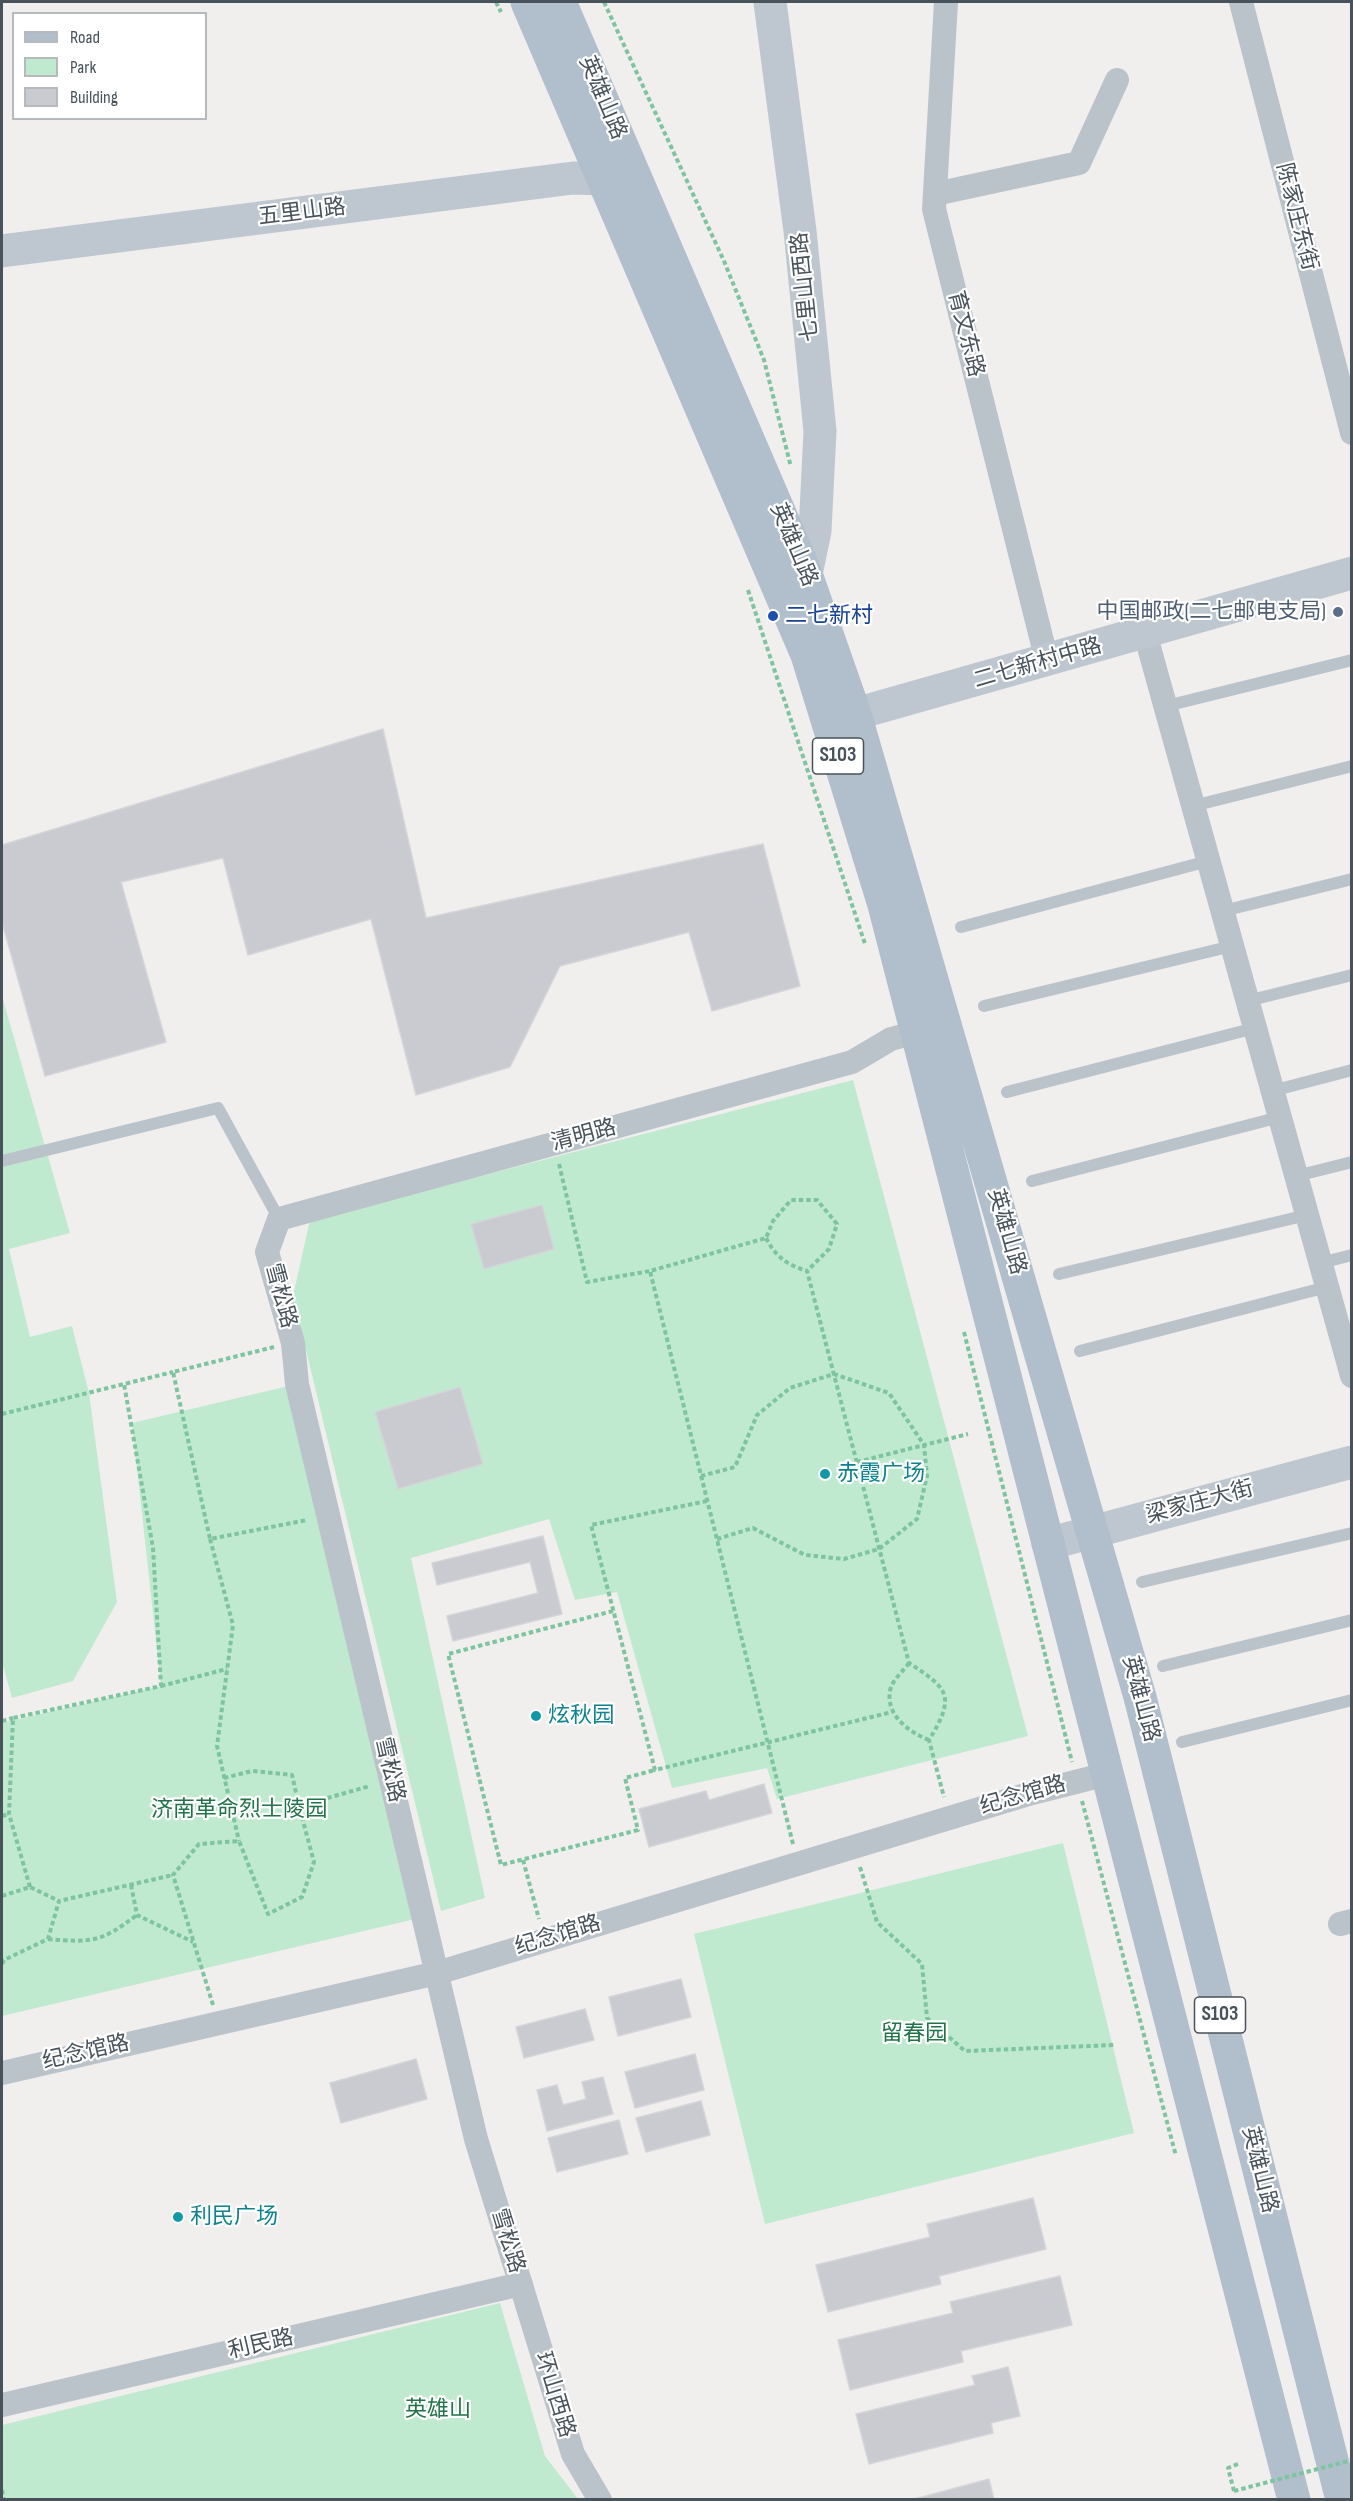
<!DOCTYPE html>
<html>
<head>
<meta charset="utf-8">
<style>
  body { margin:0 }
  #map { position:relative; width:1353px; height:2501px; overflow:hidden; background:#f1eeee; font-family:"Sofia Sans Condensed",sans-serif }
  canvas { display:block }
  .frame { position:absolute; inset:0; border:3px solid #48525a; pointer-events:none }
  .legend { position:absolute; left:12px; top:12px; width:195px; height:108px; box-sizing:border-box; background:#fff; border:2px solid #b6babd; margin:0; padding:8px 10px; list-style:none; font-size:18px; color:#48525a }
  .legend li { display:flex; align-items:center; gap:12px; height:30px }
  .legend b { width:30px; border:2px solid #b6babd }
</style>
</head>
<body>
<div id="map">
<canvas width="1353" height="2501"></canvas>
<div class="frame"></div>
<ul class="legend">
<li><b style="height:8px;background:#b0bfcb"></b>Road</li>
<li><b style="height:16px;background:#c0eacf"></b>Park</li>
<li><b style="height:16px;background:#c9cbd0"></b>Building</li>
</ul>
</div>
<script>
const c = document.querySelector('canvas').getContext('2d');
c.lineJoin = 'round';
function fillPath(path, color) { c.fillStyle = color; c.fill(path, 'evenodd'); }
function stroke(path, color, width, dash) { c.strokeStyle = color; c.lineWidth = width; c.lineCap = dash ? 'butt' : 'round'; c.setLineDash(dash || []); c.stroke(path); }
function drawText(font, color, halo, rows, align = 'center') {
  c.font = font + ' "Sofia Sans Condensed","Noto Sans SC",sans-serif'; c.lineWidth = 4.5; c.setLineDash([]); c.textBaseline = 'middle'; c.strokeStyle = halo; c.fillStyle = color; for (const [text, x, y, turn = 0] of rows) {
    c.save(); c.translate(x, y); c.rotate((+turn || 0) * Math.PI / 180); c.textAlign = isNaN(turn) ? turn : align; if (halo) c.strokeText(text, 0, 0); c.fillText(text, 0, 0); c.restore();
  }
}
fillPath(new Path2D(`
  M2 996 70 1233 9 1249 30 1337 72 1326 89 1393 117 1602 73 1681 12 1698 2 1662Z
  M853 1080 1028 1736 777 1799 767 1768 672 1788 617 1592 575 1600 549 1519 411 1558 485 1898 441 1911 293 1296 310 1220Z
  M297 1384 415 1919 2 2016V1723L161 1686 132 1423Z
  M1063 1843 1134 2133 765 2224 694 1934Z
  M500 2303 545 2456 578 2499H2V2425Z`), '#c0eacf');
const building = new Path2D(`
  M383 729 426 918 763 844 800 986 712 1011 689 932 560 966 510 1067 416 1095 371 919 248 955 223 858 121 882 166 1042 45 1076 2 922V845Z
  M542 1205 554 1249 484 1269 471 1224Z
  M460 1387 483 1464 398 1489 375 1412Z
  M543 1536 562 1614 453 1641 447 1616 538 1593 530 1562 437 1585 432 1563Z
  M764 1784 772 1813 649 1847 639 1809 706 1791 709 1800Z
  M681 1979 691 2017 618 2036 609 1997Z
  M585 2009 594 2040 524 2058 516 2027Z
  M695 2054 704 2090 635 2108 625 2072Z
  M416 2059 427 2099 341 2123 330 2083Z
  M603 2077 613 2114 547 2131 537 2090 557 2085 563 2105 586 2099 582 2082Z
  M701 2101 710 2135 646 2152 636 2118Z
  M619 2120 628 2154 557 2172 548 2138Z
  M1033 2198 1046 2249 939 2276 941 2284 828 2312 816 2265 930 2237 927 2224Z
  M1060 2276 1072 2325 961 2351 963 2362 850 2390 838 2340 953 2313 950 2302Z
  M1008 2367 1020 2416 991 2423 993 2433 869 2464 856 2414 975 2385 972 2376Z
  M989 2479 994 2500H911Z`);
fillPath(building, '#c9cbd0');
stroke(building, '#d3d5d9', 1.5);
stroke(new Path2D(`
  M496 2 501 12
  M604 2 724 261 764 360 791 467
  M748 590 865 944
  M559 1164 587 1282 650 1271
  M766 1238C776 1257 787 1265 807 1271
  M964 1332 1072 1762
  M274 1347 173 1372 210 1539 307 1520
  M2 1414 173 1372
  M857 1462 968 1434
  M701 1476 735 1467 757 1415 790 1388 834 1374 889 1393 924 1445 927 1476 917 1519 879 1549 844 1559 805 1555 753 1528 717 1539
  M707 1501 591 1525 655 1770 892 1712
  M210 1539 233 1625 217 1746 239 1841
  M613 1611 448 1654 501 1865 638 1830 625 1778 655 1770
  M909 1663C904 1670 894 1679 891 1687 883 1713 908 1732 929 1740
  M161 1686 227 1669
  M2 1721 13 1718
  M224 1778 252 1771 292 1775 299 1806
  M1082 1801 1176 2156
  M2 1816 9 1814
  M793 1844 650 1271 766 1238 773 1221 791 1200H817L837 1224 829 1249 807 1271 909 1663C949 1689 956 1696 929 1740L944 1797
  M523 1860 539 1919
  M860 1867 877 1922 922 1964 927 2018 965 2051 1115 2045
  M131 1885 137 1915 193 1942
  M30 1887 9 1814 13 1718 161 1686 153 1548 124 1384
  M2 1896 30 1887 59 1901
  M48 1939C93 1943 101 1942 137 1915
  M2 1964 4 1960 48 1939 59 1901 173 1875
  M213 2005 173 1875 199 1844 239 1841 268 1914 302 1897 314 1862 299 1806 370 1786
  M2 2490 4 2500
  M1234 2491 1228 2468 1238 2464`), '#7cc59e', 4, [4.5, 3]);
stroke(new Path2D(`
  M1166 706 1352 660
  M1193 806 1352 766
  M1223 911 1352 879
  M961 927 1208 861
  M1247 1001 1352 975
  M984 1006 1232 946
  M1272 1091 1352 1070
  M1007 1092 1255 1028
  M2 1161 218 1108 279 1219
  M1296 1176 1352 1162
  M1032 1181 1280 1117
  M1320 1263 1352 1255
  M1059 1274 1307 1215
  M1080 1351 1327 1287
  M1142 1582 1352 1533
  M1163 1666 1352 1620
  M1182 1742 1352 1700`), '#bbc3ca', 12);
stroke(new Path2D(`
  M946 2 934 209 1047 661
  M1241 2 1352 433
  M935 194 1079 163 1117 80
  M1145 633 1352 1376
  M1340 1924 1352 1921
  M2 2073 437 1973 1032 1793 1107 1774
  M2 2405 521 2284
  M600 2500 573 2454 476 2139 297 1384 293 1343 267 1252 279 1219 852 1062 891 1039 917 1032`), '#bbc3ca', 24);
stroke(new Path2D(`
  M770 2 800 231 820 431 815 531 806 574
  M2 251 573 178 603 179
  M830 726 855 714 1352 573
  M1048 1544 1352 1462`), '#bec7d0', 33);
stroke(new Path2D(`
  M527 2 807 655 884 905 1294 2500
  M560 2 806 574 855 714 1140 1697 1342 2500`), '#b0bfcb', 33);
stroke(new Path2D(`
  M1234 2491 1352 2460`), '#7cc59e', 4, [4.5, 3]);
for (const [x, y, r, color] of [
  [1338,612,6,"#5c6f8a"],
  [773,616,6,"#1a4fb4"],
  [825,1474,6,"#0f9aa8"],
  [536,1716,6,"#0f9aa8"],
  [178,2217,6,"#0f9aa8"]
]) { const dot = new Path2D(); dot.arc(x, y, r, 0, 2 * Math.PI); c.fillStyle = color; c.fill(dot); stroke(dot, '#fff', 2); }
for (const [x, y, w] of [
  [838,756,51],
  [1220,2015,51]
]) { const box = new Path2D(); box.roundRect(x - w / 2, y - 18, w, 36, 4.5); c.fillStyle = '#fff'; c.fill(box); stroke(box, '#48525a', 1.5); }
drawText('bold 21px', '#48525a', null, [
  ["S103",838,756],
  ["S103",1220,2015]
]);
drawText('22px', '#48525a', '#fff', [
  ["英雄山路",602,98,67],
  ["五里山路",302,213,-7],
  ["陈家庄东街",1296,217,76],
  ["七里山西路",806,287,-96],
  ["育文东路",965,334,76],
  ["英雄山路",793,545,67],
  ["二七新村中路",1038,664,-16],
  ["清明路",584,1136,-15],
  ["英雄山路",1006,1232,74],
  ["雪松路",280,1296,75],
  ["梁家庄大街",1200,1503,-15],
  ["英雄山路",1140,1699,75],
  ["雪松路",389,1770,77],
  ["纪念馆路",1023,1796,-16],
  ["纪念馆路",558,1936,-17],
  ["纪念馆路",86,2053,-13],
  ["英雄山路",1259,2170,76],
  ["雪松路",507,2241,73],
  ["利民路",261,2345,-13],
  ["环山西路",554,2395,73]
]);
drawText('22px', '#4e5e75', '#fff', [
  ["中国邮政(二七邮电支局)",1326,612]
], 'right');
drawText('22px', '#164399', '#fff', [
  ["二七新村",785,616]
], 'left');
drawText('22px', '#0d838f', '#fff', [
  ["赤霞广场",837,1474],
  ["炫秋园",548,1716],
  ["利民广场",190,2217]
], 'left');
drawText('22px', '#207447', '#fff', [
  ["济南革命烈士陵园",239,1810],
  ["留春园",914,2034],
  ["英雄山",438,2410]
]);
</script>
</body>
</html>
